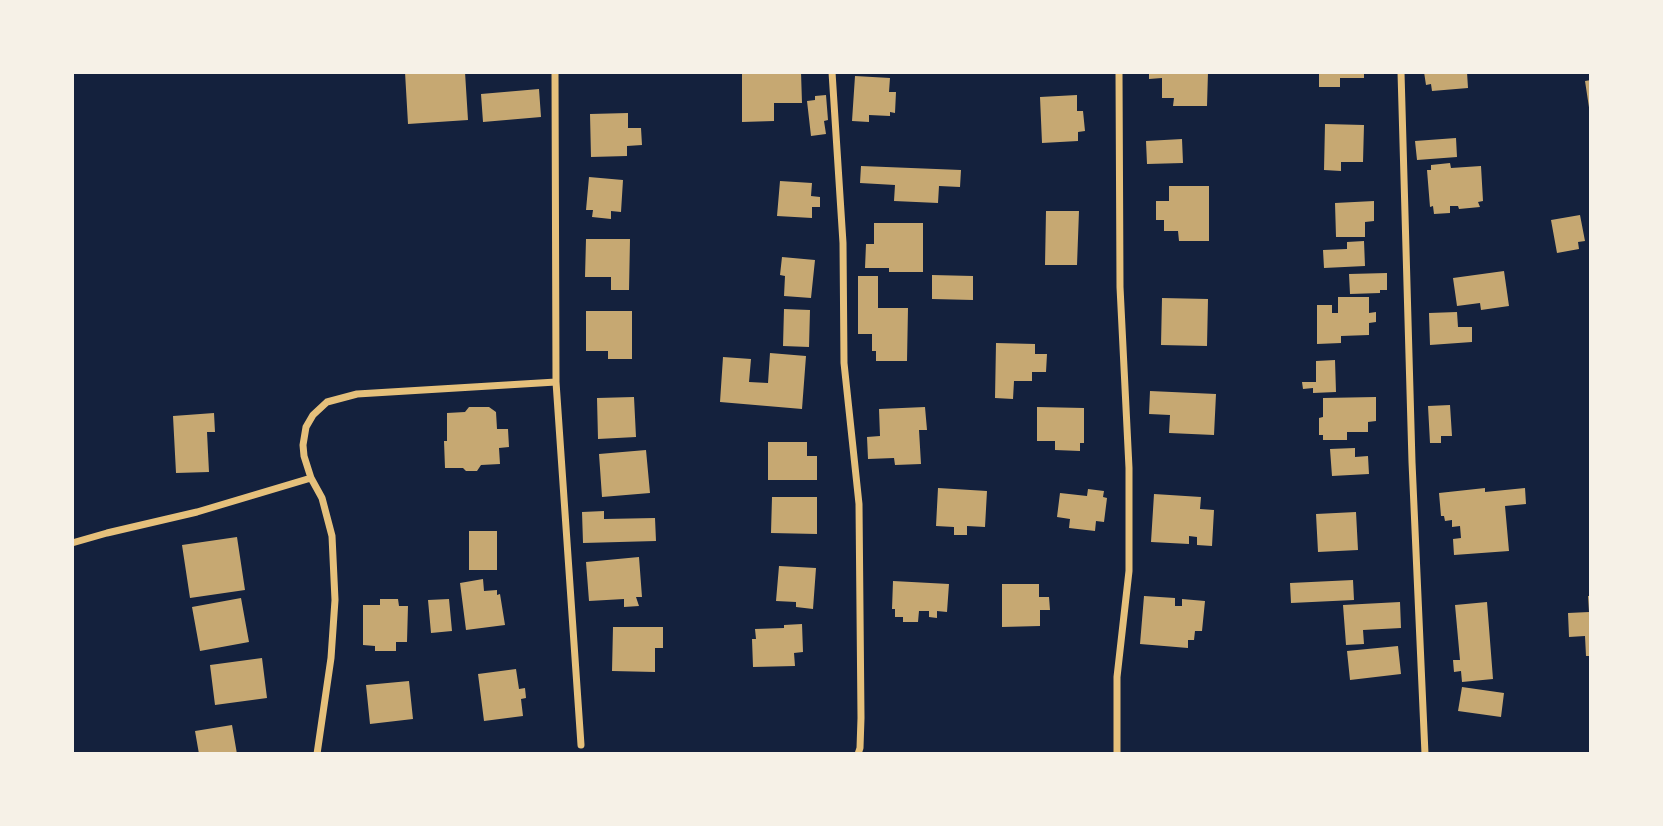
<!DOCTYPE html>
<html>
<head>
<meta charset="utf-8">
<style>
  body { margin:0 }
  #map { position:relative; width:1663px; height:826px; overflow:hidden; background:#14213d; font-family:Ubuntu,sans-serif }
  canvas { display:block }
  .frame { position:absolute; inset:0; border:74px solid #f6f1e7; pointer-events:none }
</style>
</head>
<body>
<div id="map">
<canvas width="1663" height="826"></canvas>
<div class="frame"></div>
</div>
<script>
const c = document.querySelector('canvas').getContext('2d');
c.lineJoin = 'round';
function fillPath(path, color) { c.fillStyle = color; c.fill(path, 'evenodd'); }
function stroke(path, color, width, dash) { c.strokeStyle = color; c.lineWidth = width; c.lineCap = dash ? 'butt' : 'round'; c.setLineDash(dash || []); c.stroke(path); }
fillPath(new Path2D(`
  M405 72H465L468 120 408 124Z
  M742 72H801L802 103H774V121L742 122Z
  M1149 72H1208L1207 106H1173L1174 98H1162V78L1149 79Z
  M1319 72H1364V78H1340V87H1319Z
  M1424 72H1467L1468 88 1432 91 1431 84 1426 85Z
  M855 76 890 78 889 92H896L895 113 890 112V116L869 115V122L852 121Z
  M1591 80V114H1590L1585 81Z
  M539 89 541 117 483 122 481 94Z
  M826 95 828 120 824 121 826 134 811 136 807 101 815 100V96Z
  M1077 95V111H1083L1085 131 1078 132V141L1042 143 1040 97Z
  M628 113V128H641L642 145 627 146V156L591 157 590 114Z
  M1325 124 1364 125 1363 162H1341V171L1324 170Z
  M1456 138 1457 157 1417 160 1415 141Z
  M1182 139 1183 163 1147 164 1146 141Z
  M1450 163 1451 168 1481 166 1483 201 1478 202 1480 207 1459 209 1458 206H1450V213L1434 214 1433 206 1430 207 1427 170H1431V165Z
  M861 166 961 170 960 187 939 186 938 203 894 201 895 185 860 183Z
  M589 177 623 180 621 212 611 211V219L592 217 593 210H586Z
  M780 181 812 183 811 196 820 197V207H812V218L777 216Z
  M1169 186H1209V241H1179L1178 231H1164V220H1156V201H1169Z
  M1374 201V221L1365 222V237H1336L1335 203Z
  M1046 211H1079L1077 265H1045Z
  M1580 215 1585 241 1578 242 1579 249 1557 253 1551 220Z
  M874 223H923V272H889V268H865L866 244H874Z
  M586 239H630L629 290H611V277H585Z
  M1364 241 1365 266 1324 268 1323 250 1347 249V242Z
  M782 257 815 260 811 298 784 296 785 276 780 275Z
  M1504 271 1509 306 1481 310 1480 303 1457 306 1453 278Z
  M1387 273V290H1380V293L1350 294 1349 274Z
  M932 275 973 276V300L932 299Z
  M858 276H878V308H908L907 361H876V351H872V334H858Z
  M1338 297H1369V313L1376 312V322L1369 323V335L1341 336V343L1317 344V305H1332V313H1338Z
  M1162 298 1208 299 1207 346 1161 345Z
  M784 309 810 310 809 347 783 346Z
  M586 311H632V359H608V351H586Z
  M1457 312 1458 327H1472V342L1430 345 1429 313Z
  M996 343 1035 344V354H1047L1046 372H1032V381H1014L1013 399 995 398Z
  M770 353 806 356 802 409 720 402 723 357 751 359 749 382 768 383Z
  M1335 360 1336 392 1313 393V388L1303 389 1302 382H1316V361Z
  M1150 391 1216 394 1214 435 1169 433 1170 415 1149 414Z
  M634 397 636 437 598 439 597 398Z
  M1376 397V421L1368 422V432H1347V440H1323V435H1319V418L1323 417V398Z
  M1450 405 1452 436H1441V443H1430L1428 406Z
  M469 407H489L496 412 497 429H508L509 447 499 448 500 464 481 465 477 471H466L463 468H445L444 441H447V413L465 412Z
  M925 407 927 430H919L921 464 895 465 894 458 868 459 867 437 880 436 879 409Z
  M1037 407 1084 408V443H1080V451L1055 450V441H1037Z
  M214 413 215 432H207L209 472 176 473 173 416Z
  M768 442H807V456H817V480H768Z
  M1355 448V457L1368 456 1369 474 1332 476 1330 449Z
  M646 450 650 493 602 497 599 454Z
  M938 488 987 491 985 527 967 526V535H954V527L936 526Z
  M1485 488V492L1525 488 1526 504 1505 506 1509 551 1454 555 1453 539 1461 538 1460 526 1452 527V520L1445 521 1444 516H1441L1439 493Z
  M1088 489 1104 491 1103 497 1107 498 1104 522 1096 521 1095 531 1069 528 1070 519 1057 517 1060 493 1087 496Z
  M1154 494 1201 497 1200 509 1214 510 1212 546 1197 545V537L1189 536V544L1151 542Z
  M772 497H817V534L771 533Z
  M604 511V519L655 518 656 541 583 543 582 512Z
  M1356 512 1358 550 1318 552 1316 514Z
  M469 531H497V570H469Z
  M237 537 245 590 190 598 182 545Z
  M639 557 642 597H636L639 606 624 607V599L589 601 586 562Z
  M779 566 816 568 813 609 796 607V602L776 601Z
  M483 579 484 591 497 590V595L500 594 505 625 466 630 460 583Z
  M1353 580 1354 600 1291 603 1290 583Z
  M893 581 949 584 947 612 937 611V618L929 617V611H919L918 622H903V617H895V609H892Z
  M1002 584H1039V597H1049L1050 610H1040V626L1002 627Z
  M1144 596 1175 598V606H1182V599L1205 601 1202 631H1195L1194 640H1188V648L1140 644Z
  M1588 596H1591V656H1586L1585 636 1569 637 1568 613 1589 612Z
  M241 598 249 642 200 651 192 607Z
  M380 599H398L399 606H408L407 642H396V651H375V646L363 645V605H380Z
  M449 599 452 631 431 633 428 600Z
  M1400 602 1401 628 1363 630 1364 644 1346 645 1343 605Z
  M1487 602 1493 679 1462 682 1461 671 1454 672 1453 660H1460L1455 605Z
  M802 624 803 652 794 653 795 666 753 667 752 639H756L755 629 784 628V625Z
  M613 627H663V648H655V672L612 671Z
  M1398 646 1401 674 1350 680 1347 651Z
  M262 658 267 698 215 705 210 665Z
  M516 669 519 689 525 688 526 698 521 699 523 716 484 721 478 674Z
  M409 681 413 719 370 724 366 685Z
  M1462 687 1504 693 1501 717 1458 711Z
  M232 725 237 754H199L195 731Z`), '#c6a872');
stroke(new Path2D(`
  M555 72 556 382 581 745
  M832 72 843 243 844 363 859 504 861 718 860 748 858 754
  M1401 72 1412 462 1425 754
  M72 543 107 533 197 512 311 478
  M317 754 331 658 335 600 332 536 322 498 311 478 304 456 303 445 306 427 313 415 327 402 357 394 556 382
  M1117 754V677L1129 571V468L1120 287 1119 72`), '#e5c07b', 7);
</script>
</body>
</html>
